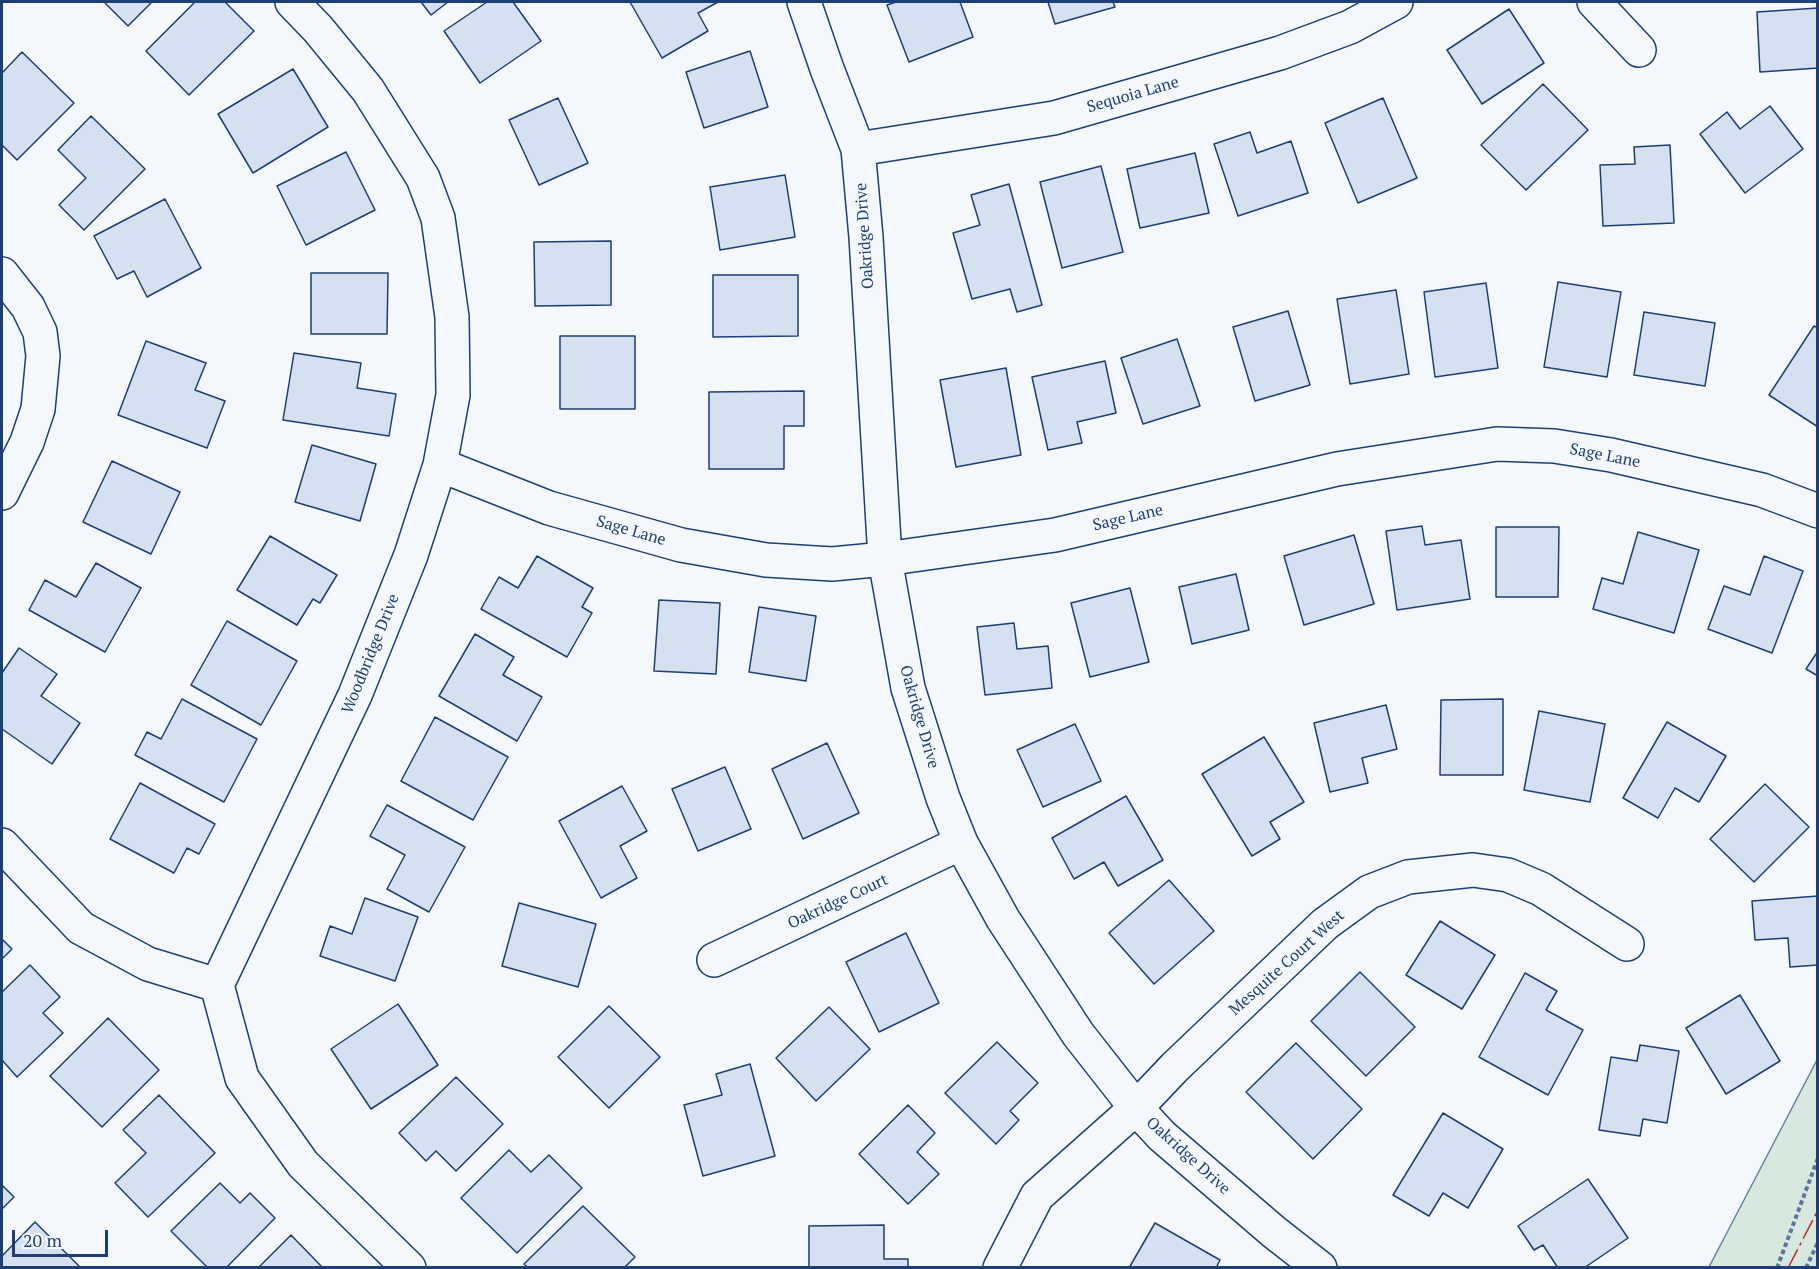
<!DOCTYPE html>
<html>
<head>
<meta charset="utf-8">
<style>
  body { margin:0 }
  #map { position:relative; width:1819px; height:1269px; overflow:hidden; background:#f4f7fb; font-family:"PT Serif",serif }
  canvas { display:block }
  .frame { position:absolute; inset:0; border:3px solid #1d3f73; pointer-events:none }
  .scale { position:absolute; left:12px; top:1230px; width:96px; height:27px; box-sizing:border-box; border:3px solid #1d3f73; border-top:0; padding-left:8px; font-size:18px; line-height:21px; white-space:nowrap; color:#1d3f73; -webkit-text-stroke:4px #f4f7fb; paint-order:stroke }
</style>
</head>
<body>
<div id="map">
<canvas width="1819" height="1269"></canvas>
<div class="frame"></div>
<div class="scale">20 m</div>
</div>
<script>
const c = document.querySelector('canvas').getContext('2d');
c.lineJoin = 'round';
function fillPath(path, color) { c.fillStyle = color; c.fill(path, 'evenodd'); }
function stroke(path, color, width, dash) { c.strokeStyle = color; c.lineWidth = width; c.lineCap = dash ? 'butt' : 'round'; c.setLineDash(dash || []); c.stroke(path); }
function drawText(font, color, halo, rows, align = 'center') {
  c.font = font + ' "PT Serif",serif'; c.lineWidth = 4.5; c.setLineDash([]); c.textBaseline = 'middle'; c.strokeStyle = halo; c.fillStyle = color; for (const [text, x, y, turn = 0] of rows) {
    c.save(); c.translate(x, y); c.rotate((+turn || 0) * Math.PI / 180); c.textAlign = isNaN(turn) ? turn : align; if (halo) c.strokeText(text, 0, 0); c.fillText(text, 0, 0); c.restore();
  }
}
const green = new Path2D(`
  M1817 1060V1267H1709Z`);
fillPath(green, '#d7e8df');
stroke(green, '#687fa3', 1.5);
const building = new Path2D(`
  M104 2H152L128 26Z
  M195 2H225L254 31 189 95 146 51Z
  M421 2H448L431 15Z
  M487 2H513L541 41 480 83 444 31Z
  M630 2H718L698 13 708 31 662 58Z
  M896 2H960L973 37 909 62 887 5Z
  M1048 2H1113L1115 7 1055 24Z
  M1818 8V68L1760 72 1757 12Z
  M1509 9 1544 63 1482 104 1447 50Z
  M750 51 768 107 704 128 686 72Z
  M22 52 74 103 17 160 2 145V73Z
  M293 69 328 127 253 173 218 114Z
  M1543 84 1588 130 1526 190 1481 145Z
  M558 98 588 163 539 185 509 120Z
  M1383 98 1417 178 1358 203 1325 123Z
  M1770 106 1803 149 1745 193 1700 134 1727 112 1740 129Z
  M91 116 145 169 84 230 59 205 86 178 58 150Z
  M1250 132 1257 153 1291 141 1308 193 1238 216 1214 144Z
  M1670 145 1674 223 1603 226 1600 165 1635 164 1634 147Z
  M346 152 375 210 306 245 277 186Z
  M1195 153 1209 213 1140 228 1127 169Z
  M1101 166 1123 252 1062 268 1040 182Z
  M785 175 795 237 720 250 710 187Z
  M1009 184 1042 305 1017 312 1010 289 972 299 953 233 980 225 971 195Z
  M165 199 201 268 147 297 134 271 117 279 94 236Z
  M611 241V305L535 306 534 242Z
  M311 273H388L387 334H311Z
  M713 275H798V336L713 337Z
  M1558 282 1621 292 1607 377 1544 367Z
  M1486 283 1498 368 1435 377 1424 292Z
  M1396 290 1409 374 1350 384 1337 299Z
  M1288 311 1310 385 1255 401 1233 327Z
  M1644 312 1715 323 1705 386 1634 375Z
  M1814 326 1818 328V427L1769 395Z
  M560 336H635V409H560Z
  M1177 339 1200 406 1143 424 1121 358Z
  M146 341 206 363 195 390 225 401 207 448 118 415Z
  M294 353 361 363 357 388 396 394 389 436 283 420Z
  M1105 361 1116 413 1077 422 1082 443 1048 450 1032 377Z
  M1006 368 1021 455 956 467 940 380Z
  M804 391V426H784V469H709V392Z
  M312 445 376 464 360 521 295 502Z
  M112 461 180 492 151 554 83 522Z
  M1422 526 1425 545 1461 540 1470 599 1397 610 1386 531Z
  M1496 527H1559L1558 597H1496Z
  M1638 532 1699 550 1674 633 1593 609 1602 578 1623 584Z
  M1354 535 1374 604 1304 625 1284 556Z
  M270 536 337 575 320 603 313 599 297 625 237 590Z
  M537 556 593 588 582 607 592 613 567 657 481 609 499 577 518 588Z
  M1764 556 1803 571 1772 653 1708 629 1724 586 1750 595Z
  M96 563 141 588 105 652 29 610 45 580 76 597Z
  M1236 574 1249 630 1192 644 1179 587Z
  M1130 588 1149 662 1090 677 1071 603Z
  M659 600 720 603 716 674 654 671Z
  M759 607 816 616 806 681 749 672Z
  M227 621 297 661 261 725 191 685Z
  M1014 623 1017 649 1048 646 1052 688 985 695 977 627Z
  M475 634 514 657 503 675 542 697 517 741 439 696Z
  M19 648 57 674 41 696 80 723 52 764 2 729V673Z
  M1818 651V676L1806 669Z
  M182 699 257 739 224 802 135 755 147 732 161 739Z
  M1503 699V775H1440L1441 700Z
  M1386 705 1397 749 1362 758 1368 783 1330 792 1314 723Z
  M1539 711 1605 724 1590 802 1524 790Z
  M435 717 508 757 473 820 401 781Z
  M1667 722 1726 756 1699 802 1675 788 1658 818 1623 798Z
  M1075 724 1101 781 1043 807 1017 750Z
  M1264 737 1304 802 1270 822 1280 839 1252 856 1202 774Z
  M827 743 859 813 803 839 772 769Z
  M725 767 751 829 698 851 672 789Z
  M140 783 215 824 199 854 187 848 174 873 110 839Z
  M1765 784 1809 827 1754 882 1710 839Z
  M622 786 647 831 620 846 637 878 601 898 559 821Z
  M1126 796 1163 860 1118 886 1104 862 1074 879 1052 838Z
  M387 805 465 847 429 912 387 889 405 855 370 836Z
  M1169 880 1214 931 1154 984 1109 933Z
  M1818 896V965L1790 967 1788 938 1755 940 1752 901Z
  M365 898 418 917 395 981 320 956 330 926 352 934Z
  M519 903 596 924 578 987 502 966Z
  M1440 921 1495 955 1462 1009 1406 975Z
  M906 933 939 1003 879 1032 846 962Z
  M2 939 12 949 2 959Z
  M30 965 60 997 43 1013 63 1033 17 1077 2 1060V992Z
  M1360 972 1415 1027 1366 1076 1311 1021Z
  M1525 973 1557 991 1546 1010 1583 1030 1548 1095 1479 1057Z
  M1740 995 1780 1061 1726 1094 1686 1028Z
  M398 1004 438 1065 371 1109 331 1049Z
  M609 1006 660 1057 609 1108 558 1057Z
  M829 1007 870 1049 816 1101 776 1058Z
  M108 1018 159 1070 102 1127 50 1076Z
  M997 1042 1038 1083 1010 1111 1019 1120 996 1144 945 1093Z
  M1296 1043 1362 1109 1313 1159 1246 1092Z
  M1640 1045 1679 1051 1667 1123 1643 1119 1640 1136 1599 1130 1611 1057 1637 1061Z
  M750 1064 775 1156 703 1176 684 1105 722 1095 716 1074Z
  M456 1077 503 1124 456 1171 436 1151 426 1161 399 1133Z
  M159 1095 215 1153 148 1217 115 1183 146 1153 123 1130Z
  M908 1105 935 1133 917 1152 939 1174 908 1204 859 1154Z
  M1443 1113 1503 1149 1468 1208 1443 1193 1429 1216 1393 1195Z
  M509 1150 531 1172 549 1155 582 1188 517 1253 461 1198Z
  M1588 1179 1628 1238 1584 1268H1558L1543 1245 1534 1250 1518 1226Z
  M220 1183 240 1203 250 1193 275 1218 226 1268H208L171 1231Z
  M2 1185 14 1197 2 1209Z
  M583 1206 635 1257 624 1268H528L524 1264Z
  M35 1222 81 1268H2V1256Z
  M1155 1223 1220 1260 1216 1268H1129Z
  M884 1225V1259H908V1268H809V1226Z
  M291 1235 323 1268H258Z`);
fillPath(building, '#d5e0f0');
stroke(building, '#1d3f73', 1.5);
const minor = new Path2D(`
  M292 2 318 29 368 90 423 178 438 218 452 317 453 395 440 465 411 555 355 695 217 985 242 1078 303 1164 409 1268
  M804 2 827 69 858 149 866 237 885 559 908 688 943 798 961 843 1003 919 1078 1034 1136 1108 1162 1136 1274 1232 1320 1268
  M1594 2 1639 50
  M858 149 1054 118 1280 53 1350 27 1396 2
  M2 274 28 307 40 332 43 356 38 409 27 442 2 493
  M440 465 549 508 681 545 766 560 832 564 885 559 1055 535 1337 469 1497 444 1554 446 1611 455 1762 490 1818 511
  M2 845 81 928 148 964 217 985
  M714 960 961 843
  M1000 1268 1037 1196 1136 1108 1175 1067 1325 924 1369 892 1408 877 1473 870 1508 875 1541 889 1627 944`);
stroke(minor, '#1d3f73', 36);
stroke(new Path2D(`
  M1777 1268 1818 1158
  M1806 1268 1818 1242`), '#5e769c', 4, [4.5, 3]);
stroke(minor, '#f4f7fb', 33);
stroke(new Path2D(`
  M1788 1268 1818 1210`), '#c62828', 1.5, [21, 4.5, 3, 4.5]);
drawText('16px', '#1d3f73', '#f4f7fb', [
  ["Sequoia Lane",1133,95,-16],
  ["Oakridge Drive",865,236,-94],
  ["Sage Lane",1605,456,11],
  ["Sage Lane",1128,518,-13],
  ["Sage Lane",631,531,16],
  ["Woodbridge Drive",371,654,-68],
  ["Oakridge Drive",919,717,74],
  ["Oakridge Court",838,902,-25],
  ["Mesquite Court West",1287,963,-42],
  ["Oakridge Drive",1188,1156,42]
]);
</script>
</body>
</html>
